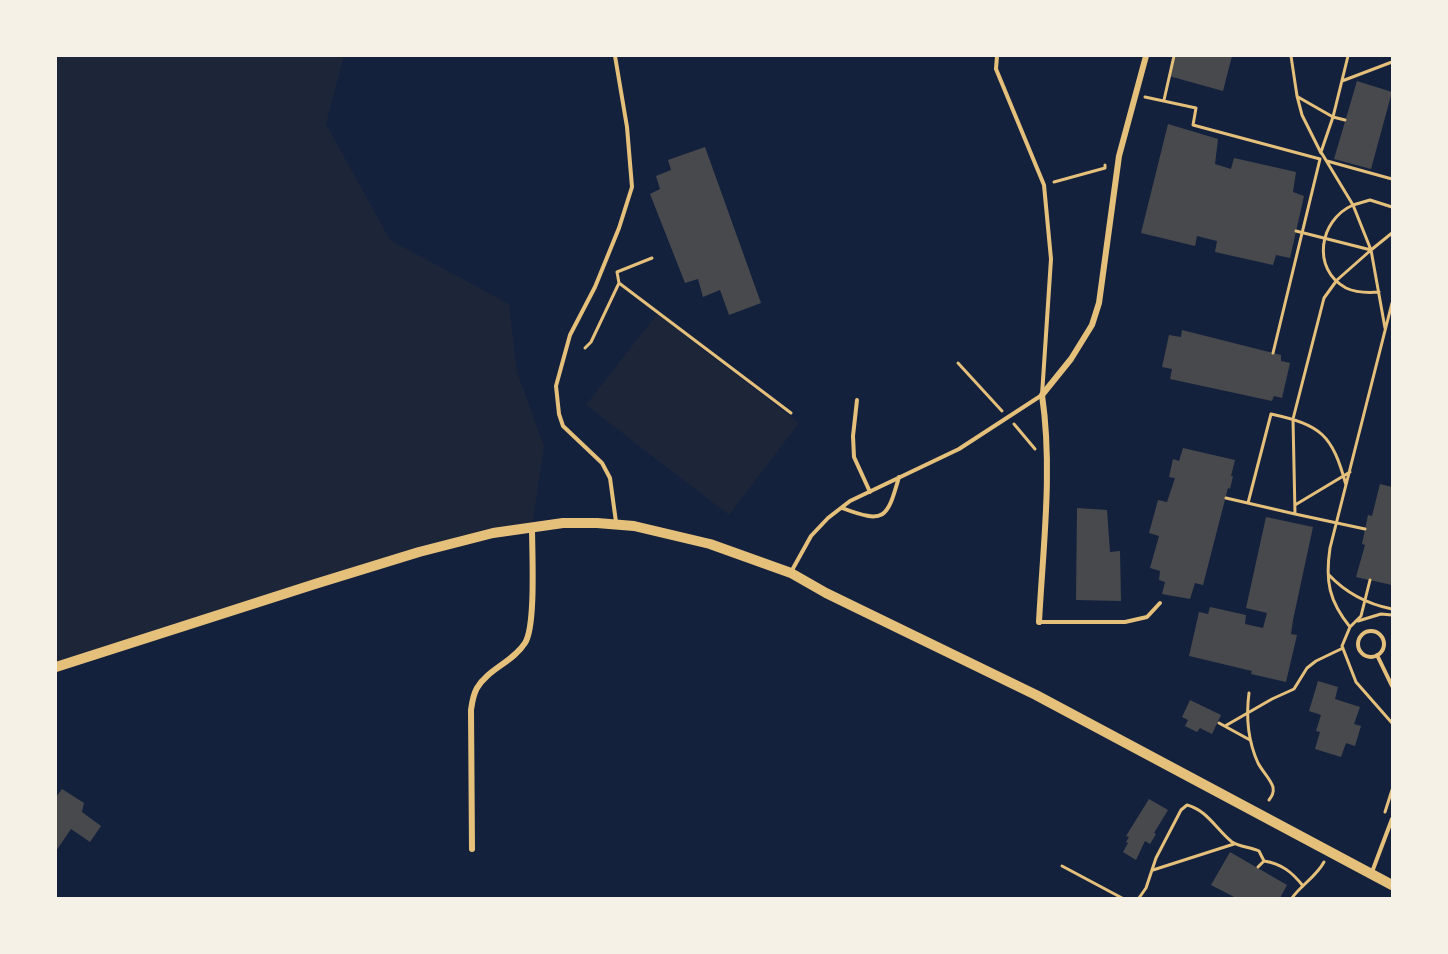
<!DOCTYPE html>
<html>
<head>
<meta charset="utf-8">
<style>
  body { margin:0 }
  #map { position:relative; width:1448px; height:954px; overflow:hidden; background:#14213d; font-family:Rubik,sans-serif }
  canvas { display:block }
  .frame { position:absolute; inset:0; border:57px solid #f6f1e7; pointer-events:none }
</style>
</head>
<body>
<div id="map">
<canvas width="1448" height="954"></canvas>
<div class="frame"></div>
</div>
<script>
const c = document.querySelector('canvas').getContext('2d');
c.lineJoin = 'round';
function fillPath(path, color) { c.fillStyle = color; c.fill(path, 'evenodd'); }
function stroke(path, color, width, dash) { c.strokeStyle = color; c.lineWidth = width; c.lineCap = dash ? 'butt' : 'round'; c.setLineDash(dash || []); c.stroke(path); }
fillPath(new Path2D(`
  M56 56H344L326 124 390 240 509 304 517 372 544 446 532 526 419 552 56 663Z
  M657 314 799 423 729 515 586 405Z`), '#1d2539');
fillPath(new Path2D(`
  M1174 56H1232L1223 91 1169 76Z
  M1357 81 1392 92 1371 169 1334 159Z
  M1168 124 1218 139 1215 164 1231 169 1234 158 1296 172 1293 192 1304 196 1290 258 1276 255 1273 265 1215 252 1217 241 1197 236 1195 246 1141 233Z
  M705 147 761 303 729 315 720 290 703 297 698 279 685 283 650 194 660 189 656 176 671 170 668 160Z
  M1182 330 1281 355V361L1290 363 1282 398 1274 396 1272 401 1170 379 1172 369 1162 367 1169 335 1181 337Z
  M1183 448 1235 460 1231 476H1233L1230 489 1228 488 1203 585 1195 583 1190 599 1162 594 1165 582 1159 580 1160 571 1150 568 1159 536 1149 533 1158 500 1167 502 1175 478 1169 477 1173 459 1179 461Z
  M1380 484 1392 487V585L1356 577 1365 545 1362 544 1368 515 1372 516Z
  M1077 508 1107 510 1110 552 1120 551 1121 601 1076 600Z
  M1266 517 1313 527 1293 620 1291 634 1297 635 1286 682 1251 674 1252 671 1189 656 1199 612 1208 614 1210 607 1246 615 1245 624 1263 628 1267 613 1246 608Z
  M1318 681 1338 687 1335 699 1360 707 1354 724 1361 726 1355 746 1346 743 1341 757 1315 749 1320 732 1316 731 1321 715 1309 711Z
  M1190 700 1221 715 1212 734 1200 728 1197 732 1185 726 1188 720 1182 717Z
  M62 789 84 803 82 812 101 826 90 842 71 829 56 851V797Z
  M1149 799 1168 810 1154 833 1156 834 1150 844 1145 841 1136 860 1123 852 1128 843 1126 842 1129 837 1126 836Z
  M1230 852 1287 885 1280 898H1236L1211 885Z`), '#48494c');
stroke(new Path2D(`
  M1291 56 1297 96 1302 115 1321 153
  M1348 56 1333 117 1321 152 1353 205C1319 220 1311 269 1346 288 1357 293 1368 293 1379 292
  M1342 81 1392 62
  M1145 97 1196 108 1193 125 1320 159 1273 353
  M1298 97 1333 117 1345 120
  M1164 100 1174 56
  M1327 161 1392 179
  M1054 182 1105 168V165
  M1392 207 1370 200 1353 205 1371 250 1392 233
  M1296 231 1371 250
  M1371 250 1385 328
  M619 283 791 413
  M585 348 591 342 619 283 617 272 652 258
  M958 363 1002 411
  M1014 424 1035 449
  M1226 498 1295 514
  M1248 503 1271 414C1321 425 1332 434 1346 485
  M1295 505 1350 472
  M1365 529 1295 514 1293 419 1324 298 1337 280 1371 250
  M1329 575C1347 594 1367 604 1392 609
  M1370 580 1361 616 1350 627C1329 601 1325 581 1330 548L1392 303
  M1358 621 1381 614 1392 615
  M1350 627 1342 646 1356 682 1392 723
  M1249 693C1246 716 1248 741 1258 763 1262 771 1270 778 1273 787 1274 793 1272 796 1269 800
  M1219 723 1250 740
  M1225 726 1272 699 1294 689 1307 668 1316 661 1343 648
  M1385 812 1392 790
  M1264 861C1282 864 1292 872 1303 886
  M1062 866 1122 898
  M1153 870 1234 844
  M1139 898 1146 888 1156 858 1181 810 1187 805C1207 810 1216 829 1232 842 1239 847 1251 847 1259 851L1264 861 1258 867
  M1292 898C1301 885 1316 877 1324 862`), '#e5c07b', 3);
stroke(new Path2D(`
  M615 56 627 127 632 187 619 228 595 287 570 335 556 386 559 414 563 426 602 463 610 478 616 522
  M857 400 853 436 854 457 870 492
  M842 508C885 524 887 519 899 477
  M791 572 811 536 828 518 850 501 959 449 1042 395 1051 259 1044 185 996 69 997 56
  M1039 622H1125L1147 617 1160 603
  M1358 644a13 13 0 1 1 26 0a13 13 0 1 1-26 0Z
  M1377 655 1392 686
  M1372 872 1392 819`), '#e5c07b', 4);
stroke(new Path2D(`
  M1039 622C1043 547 1053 469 1042 395L1071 359 1092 325 1099 303 1119 156 1146 56
  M472 849 471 710C472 703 473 695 477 688 488 669 513 662 525 643 536 626 532 552 532 527`), '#e5c07b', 6);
stroke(new Path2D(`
  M56 667 315 584 419 552 493 533 563 523H597L634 526 710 544 791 573 826 593 1036 695 1392 885`), '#e5c07b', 10);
</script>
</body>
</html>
